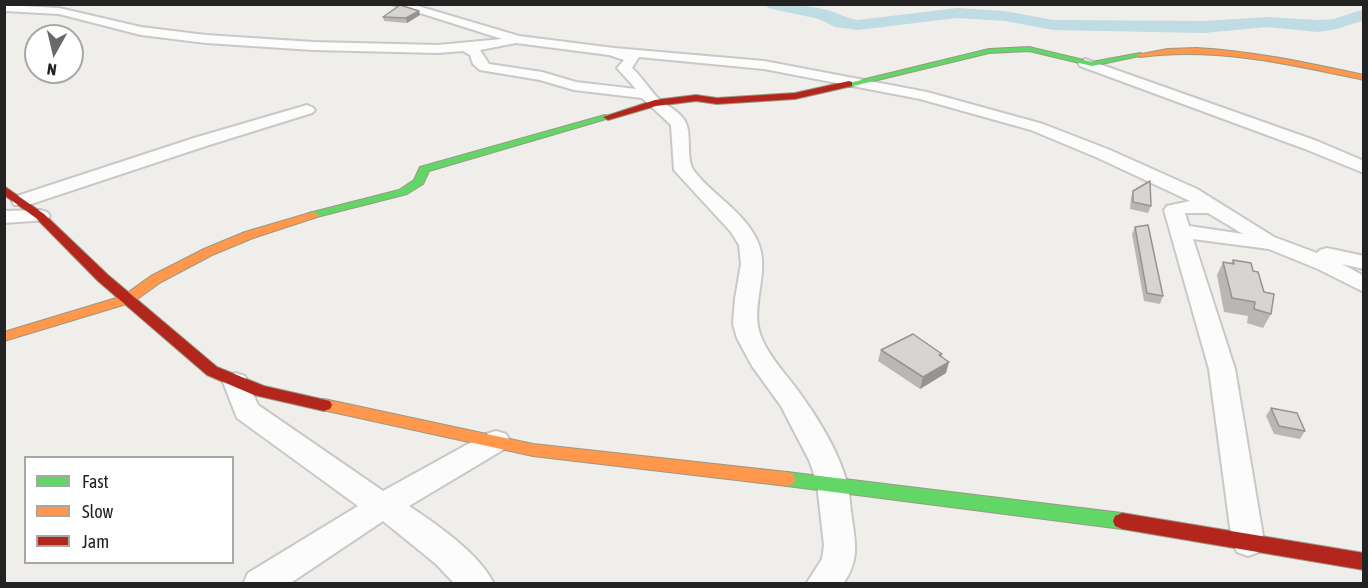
<!DOCTYPE html>
<html>
<head>
<meta charset="utf-8">
<style>
  body { margin:0 }
  #map { position:relative; width:1368px; height:588px; overflow:hidden; background:#f0eeeb; font-family:"Asap Condensed",sans-serif }
  canvas { display:block }
  .frame { position:absolute; inset:0; border:6px solid #222; pointer-events:none }
  .legend { position:absolute; left:24px; top:456px; width:210px; height:108px; box-sizing:border-box; background:#fff; border:2px solid #a7a7a7; margin:0; padding:8px 10px; list-style:none; font-size:18px; color:#222 }
  .legend li { display:flex; align-items:center; gap:12px; height:30px }
  .legend b { width:30px; border:2px solid #a7a7a7 }
  .north { position:absolute; left:24px; top:24px; width:60px; height:60px; box-sizing:border-box; background:#fff; border:2px solid #a7a7a7; border-radius:50%; rotate:188deg; font-size:16px; font-weight:700; line-height:24px; text-align:center; color:#222 }
  .north::after { content:''; display:block; margin:auto; width:21px; height:27px; background:#6a6968; clip-path:polygon(50% 0,100% 100%,50% 72%,0 100%) }
</style>
</head>
<body>
<div id="map">
<canvas width="1368" height="588"></canvas>
<div class="frame"></div>
<ul class="legend">
<li><b style="height:8px;background:#63d668"></b>Fast</li>
<li><b style="height:8px;background:#ff974d"></b>Slow</li>
<li><b style="height:8px;background:#b3261e"></b>Jam</li>
</ul>
<div class="north">N</div>
</div>
<script>
const c = document.querySelector('canvas').getContext('2d');
c.lineJoin = 'round';
function fillPath(path, color) { c.fillStyle = color; c.fill(path, 'evenodd'); }
function stroke(path, color, width, dash) { c.strokeStyle = color; c.lineWidth = width; c.lineCap = dash ? 'butt' : 'round'; c.setLineDash(dash || []); c.stroke(path); }
fillPath(new Path2D(`
  M766 4C787 4 806 5 827 10 838 13 846 18 858 20L957 8 1005 11 1053 20 1204 21 1267 17 1318 20 1334 19 1364 9V20L1337 29 1318 32 1267 27 1204 33 1053 30 1005 21 957 18 858 30 835 27 819 19 768 8Z`), '#bfdbe3');
const street = new Path2D(`
  M392 4H411L519 36 614 48 764 61 927 92 1043 124 1110 150 1197 189 1274 237 1317 253 1320 250 1327 248 1364 256V269L1342 264 1364 276V292L1318 269 1269 249 1193 239 1235 369 1264 542 1259 552 1248 556 1237 552 1232 542 1209 369 1164 210 1167 206 1190 201 1098 158 1031 130 920 99 764 69 639 57 632 68C641 76 647 86 655 95 664 106 683 111 687 126 691 139 686 160 694 171 713 196 748 214 759 245 770 276 748 309 762 339 771 360 788 376 801 395 819 420 839 453 847 483 850 495 850 507 852 519 856 545 859 561 843 584H806L822 559 824 545 817 484 810 462 781 406 752 366 737 338 733 324 735 299 741 264 739 245 731 232 674 170 671 125 642 98 574 90 540 80 480 70 473 64 470 55 463 51 438 53 313 50 206 43 141 35 59 14 4 11V5L59 8 141 27 206 35 313 42 438 45 502 39ZM516 43 609 55 624 60 617 68 636 89 576 82 542 72 489 64 480 50ZM1185 213H1208L1243 234 1189 226Z
  M1085 59 1317 141 1364 161V173L1305 149 1080 66 1078 63Z
  M307 105 312 107 315 110 312 113 206 146 28 205H14L12 201 14 197 194 138Z
  M40 210 47 212 50 216 47 220 4 223V211Z
  M236 373 245 376 258 405 383 491 486 434 496 431 506 434 510 441 506 448 409 506C436 524 480 554 494 584H455L436 564 383 521 289 584H243L248 573 358 506 237 418 223 382 227 376Z`);
const fast = new Path2D(`
  M1029 47 1092 62 1140 53 1144 55 1092 66 1029 51 989 53 849 87 845 84 989 49Z
  M605 115 613 117 429 171 423 184 407 194 313 218 307 215 309 213 399 190 414 180 420 167Z
  M787 472 1122 513 1129 516 1131 521 1129 526 1122 529 787 486 781 484 778 479 781 474Z`);
const slow = new Path2D(`
  M1196 48C1253 51 1308 63 1364 75V80C1289 64 1217 47 1140 57L1136 55 1168 49Z
  M313 212 319 215 317 217 253 238 212 255 161 282 133 302 4 341V332L123 296 151 276 204 249 245 232Z
  M324 399 533 444 787 472 793 474 796 479 793 484 787 486 533 456 318 409 316 405 318 401Z`);
const jam = new Path2D(`
  M849 81 852 82V86L795 99 717 104 696 101 656 106 608 120 603 117 655 100 696 95 717 98 795 93Z
  M4 186 44 214 108 275 217 367 264 386 330 401 332 405 330 409 324 411 254 395 207 375 98 281 36 218 4 195Z
  M1122 513 1364 553V570L1122 529 1115 526 1113 521 1115 516Z`);
stroke(street, '#c9c8c7', 4);
stroke(fast, '#999a82', 2);
stroke(slow, '#999a82', 2);
stroke(jam, '#999a82', 2);
fillPath(street, '#fdfcfc');
fillPath(fast, '#63d668');
fillPath(slow, '#ff974d');
fillPath(jam, '#b3261e');
fillPath(new Path2D(`
  M420 15 407 23 384 21 383 17Z
  M1133 191 1151 206 1148 213 1130 209 1131 198Z
  M1135 227 1163 296 1160 304 1144 301 1132 234Z
  M1233 260 1253 271 1271 314 1263 328 1247 323 1248 316 1224 312 1217 275 1223 262 1231 263Z
  M881 350 942 354 941 357 946 373 920 389 878 361Z
  M1271 408 1305 431 1300 439 1274 434 1266 416Z`), '#b9b6b5');
fillPath(new Path2D(`
  M419 11 420 15 407 23 406 18Z
  M949 362 946 373 920 389 923 377Z`), '#969493');
const building = new Path2D(`
  M400 5 419 11 406 18 383 17Z
  M1150 181 1151 206 1133 202V191Z
  M1148 225 1163 296 1147 293 1135 227Z
  M1233 260 1251 263 1253 271 1258 272 1264 292 1274 294 1271 314 1254 309 1255 302 1232 298 1223 262 1234 264Z
  M913 334 942 354 939 355 949 362 923 377 881 350Z
  M1271 408 1297 413 1305 431 1279 426Z`);
fillPath(building, '#d7d4d2');
stroke(building, '#969493', 1.5);
</script>
</body>
</html>
